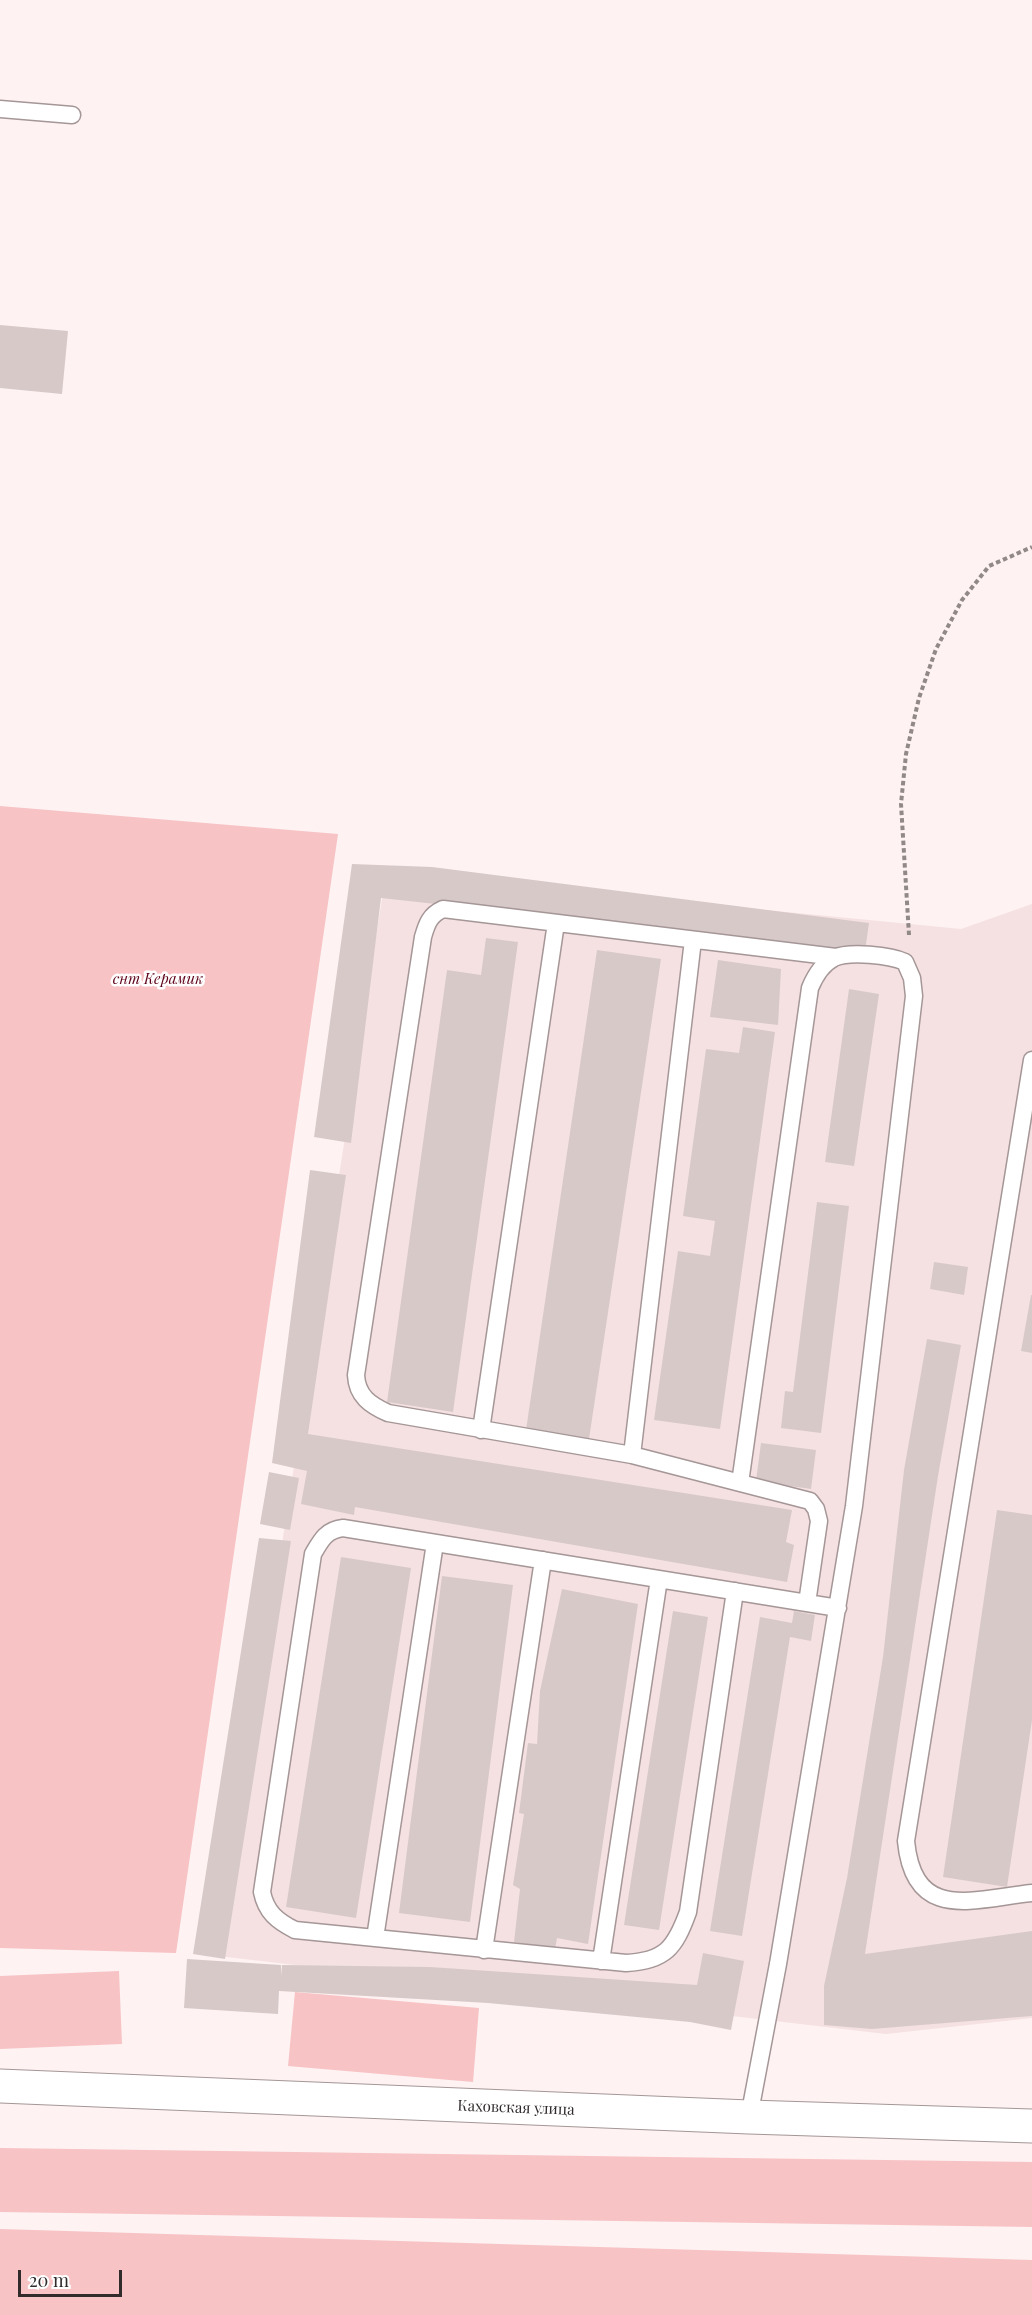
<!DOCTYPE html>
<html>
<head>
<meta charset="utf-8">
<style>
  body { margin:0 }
  #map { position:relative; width:1032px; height:2315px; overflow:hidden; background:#fef2f2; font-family:"Playfair Display",serif }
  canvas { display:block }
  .scale { position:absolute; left:18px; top:2270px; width:104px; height:27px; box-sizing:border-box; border:3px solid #312b2b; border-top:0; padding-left:8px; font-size:18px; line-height:21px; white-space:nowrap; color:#312b2b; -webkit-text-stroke:4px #fff; paint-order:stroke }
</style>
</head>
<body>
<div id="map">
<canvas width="1032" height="2315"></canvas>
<div class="scale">20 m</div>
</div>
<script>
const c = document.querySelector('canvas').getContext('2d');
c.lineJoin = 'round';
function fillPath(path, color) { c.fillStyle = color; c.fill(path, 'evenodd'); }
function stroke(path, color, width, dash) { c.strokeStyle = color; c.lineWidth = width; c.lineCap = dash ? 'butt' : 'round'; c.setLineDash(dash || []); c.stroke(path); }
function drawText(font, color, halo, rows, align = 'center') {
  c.font = font + ' "Playfair Display",serif'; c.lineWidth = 5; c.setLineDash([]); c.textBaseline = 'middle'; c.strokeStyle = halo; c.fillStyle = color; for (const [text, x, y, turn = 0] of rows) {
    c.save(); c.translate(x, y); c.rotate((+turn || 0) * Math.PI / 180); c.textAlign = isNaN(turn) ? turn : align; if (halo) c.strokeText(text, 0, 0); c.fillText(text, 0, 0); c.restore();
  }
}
fillPath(new Path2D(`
  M386 873 961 929 1032 904V2018L886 2034 218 1956Z`), '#f5e1e1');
fillPath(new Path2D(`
  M0 806 338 834 176 1953 0 1948Z
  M119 1971 122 2044 0 2049V1976Z
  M295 1992 479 2008 473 2082 288 2066Z
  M0 2148 1032 2162V2227L0 2212Z
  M0 2229 1032 2260V2315H0Z`), '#f7c3c5');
fillPath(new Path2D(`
  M0 325 68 331 62 394 0 388Z
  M352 864 432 867 869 923 865 951 381 898 351 1143 314 1137Z
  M486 938 518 942 453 1412 387 1402 447 970 481 975Z
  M597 950 661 959 589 1439 526 1430Z
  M718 960 781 969 778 1025 710 1017Z
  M849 989 879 994 854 1166 825 1162Z
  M743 1027 775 1032 720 1429 654 1420 678 1251 710 1256 715 1221 683 1216 706 1049 739 1053Z
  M310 1170 346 1175 308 1434 792 1510 786 1542 794 1545 787 1582 355 1507 354 1515 301 1504 307 1471 272 1463Z
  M817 1202 849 1206 821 1433 781 1428 785 1391 793 1392Z
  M934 1262 968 1267 964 1295 930 1289Z
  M1031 1295H1032V1353L1021 1351Z
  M927 1339 961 1345 938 1476 865 1954 1032 1931V2016L872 2029 824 2025V1986L847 1878 883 1657 904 1470Z
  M761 1443 816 1450 811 1489 756 1481Z
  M269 1472 299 1478 290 1530 260 1524Z
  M997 1510 1032 1515V1720L1007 1887 943 1877Z
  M259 1538 291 1541 225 1959 193 1954Z
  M341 1557 411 1568 356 1918 286 1907Z
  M442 1576 513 1585 470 1922 399 1913Z
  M562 1589 638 1604 588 1944 557 1938 555 1949 514 1942 520 1889 513 1885 524 1814 519 1813 528 1743 537 1744 540 1691Z
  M673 1611 708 1617 659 1930 624 1925Z
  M794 1611 815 1615 811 1641 790 1637 742 1936 710 1931 760 1617 792 1623Z
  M703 1953 744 1961 731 2030 690 2022 488 2003 279 1991 278 2014 184 2008 187 1959 281 1965V1976L282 1965 430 1967 697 1985Z`), '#d8c9c9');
const service = new Path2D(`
  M0 109 72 115
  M1032 1060 906 1841C914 1923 973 1899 1032 1893
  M481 1430 556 923
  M632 1455 693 940
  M740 1483 810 988C815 976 822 964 834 958 849 951 890 955 905 962L912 978 914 996 854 1506 778 1964 749 2117
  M735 1591 688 1912C675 1948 665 1961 626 1963L295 1930C277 1921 266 1912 262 1892L313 1554C321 1540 326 1530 343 1528L838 1608
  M807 1603 819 1521 816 1509 810 1501 632 1455 388 1413C370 1405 357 1396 356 1375L423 937C427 923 430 915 443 909L836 957
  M375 1938 435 1543
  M484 1950 543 1560
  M601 1961 659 1579`);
const secondary = new Path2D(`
  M0 2086 749 2117 1032 2126`);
stroke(service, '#a59697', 19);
stroke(secondary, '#a59697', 35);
stroke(new Path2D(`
  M909 935 901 804 906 754 919 698 936 649 962 600 989 566 1032 547`), '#918888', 4, [4.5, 3]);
stroke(service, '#fff', 16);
stroke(secondary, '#fff', 33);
drawText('italic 15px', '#5f031a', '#fff', [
  ["снт Керамик",158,979]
]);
drawText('15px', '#312b2b', '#fff', [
  ["Каховская улица",516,2108,2]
]);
</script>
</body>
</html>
